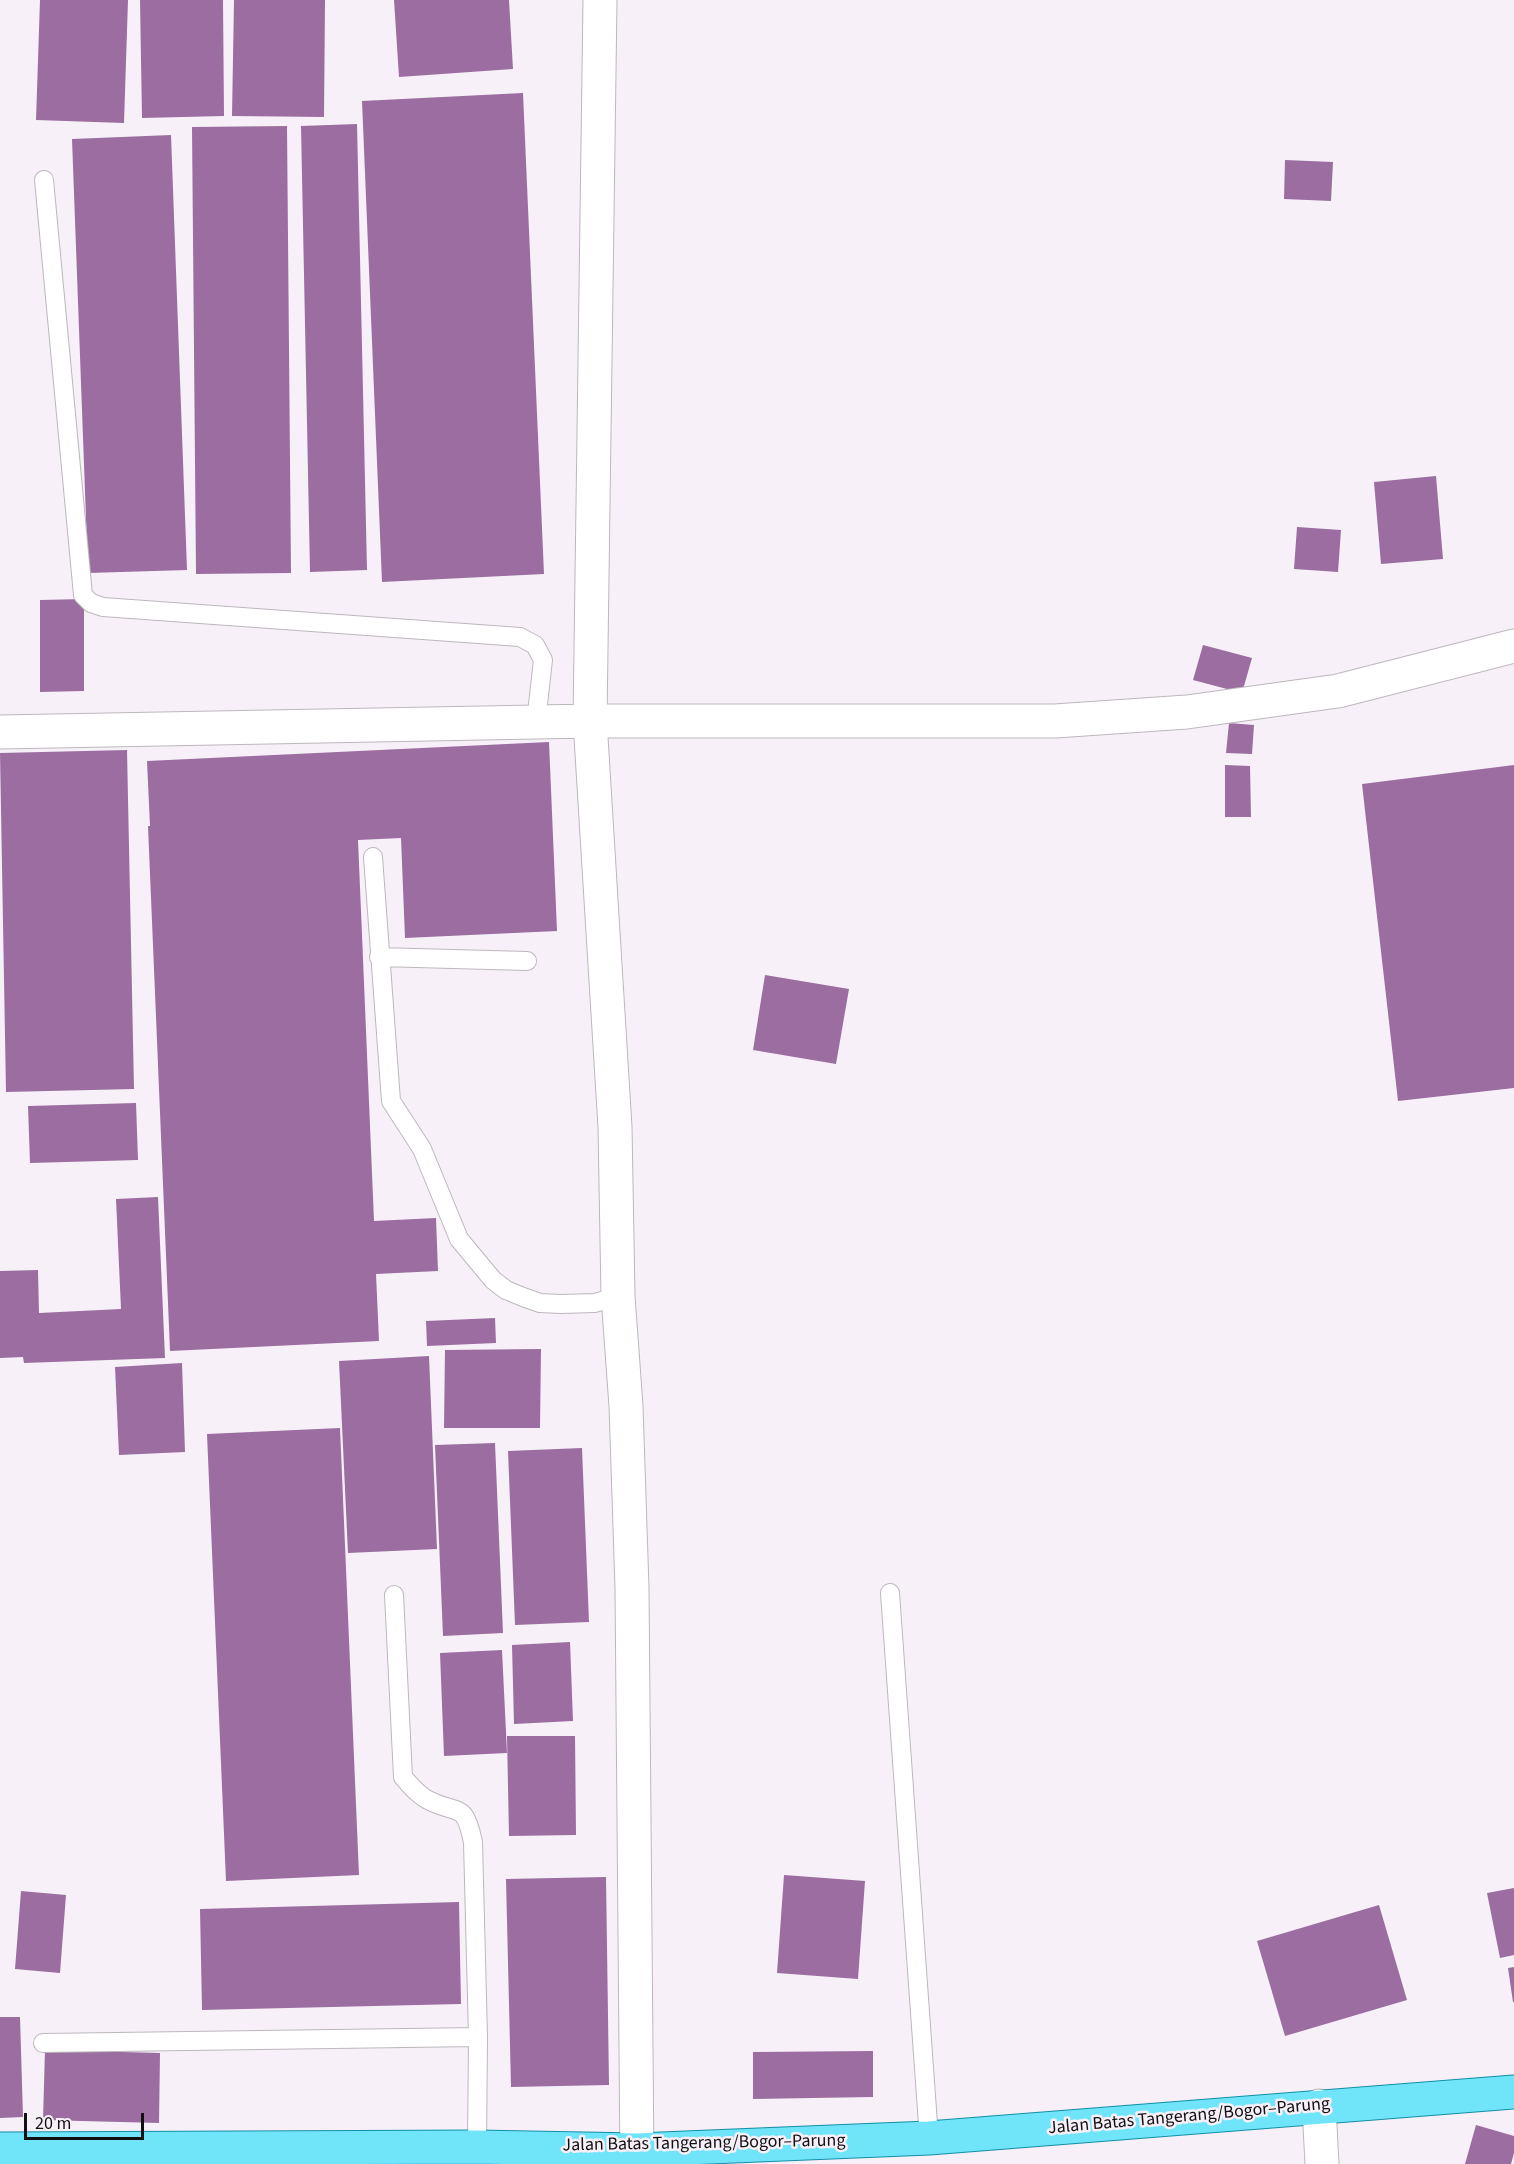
<!DOCTYPE html>
<html>
<head>
<meta charset="utf-8">
<style>
  body { margin:0 }
  #map { position:relative; width:1514px; height:2164px; overflow:hidden; background:#f7f0f8; font-family:"Source Sans 3",sans-serif }
  canvas { display:block }
  .scale { position:absolute; left:24px; top:2113px; width:120px; height:27px; box-sizing:border-box; border:3px solid #121013; border-top:0; padding-left:8px; font-size:18px; line-height:21px; white-space:nowrap; color:#121013; -webkit-text-stroke:4px #f7f0f8; paint-order:stroke }
</style>
</head>
<body>
<div id="map">
<canvas width="1514" height="2164"></canvas>
<div class="scale">20 m</div>
</div>
<script>
const c = document.querySelector('canvas').getContext('2d');
c.lineJoin = 'round';
function fillPath(path, color) { c.fillStyle = color; c.fill(path, 'evenodd'); }
function stroke(path, color, width, dash) { c.strokeStyle = color; c.lineWidth = width; c.lineCap = dash ? 'butt' : 'round'; c.setLineDash(dash || []); c.stroke(path); }
function drawText(font, color, halo, rows, align = 'center') {
  c.font = font + ' "Source Sans 3",sans-serif'; c.lineWidth = 5; c.setLineDash([]); c.textBaseline = 'middle'; c.strokeStyle = halo; c.fillStyle = color; for (const [text, x, y, turn = 0] of rows) {
    c.save(); c.translate(x, y); c.rotate((+turn || 0) * Math.PI / 180); c.textAlign = isNaN(turn) ? turn : align; if (halo) c.strokeText(text, 0, 0); c.fillText(text, 0, 0); c.restore();
  }
}
fillPath(new Path2D(`
  M40 0H128L124 123 36 120Z
  M140 0H223L224 116 142 118Z
  M234 0H325L324 117 232 116Z
  M394 0H509L513 69 399 77Z
  M523 93 544 574 382 582 362 101Z
  M357 124 367 570 310 572 301 126Z
  M287 126 291 573 196 574 192 127Z
  M171 135 187 570 88 573 72 139Z
  M1285 160 1333 162 1331 201 1284 199Z
  M1436 476 1443 559 1381 564 1374 482Z
  M1297 527 1341 530 1338 572 1294 569Z
  M84 599V691L40 692V600Z
  M1203 645 1252 658 1242 693 1193 680Z
  M1229 723 1254 725 1252 754 1226 753Z
  M549 742 557 931 405 938 401 838 358 840 374 1221 436 1218 438 1271 376 1274 379 1341 170 1351 148 826H150L147 761Z
  M127 750 134 1089 6 1092 0 753Z
  M1225 765 1250 766 1251 817H1225Z
  M1514 765V1088L1398 1101 1362 784Z
  M765 975 849 989 836 1064 753 1050Z
  M136 1103 138 1160 30 1163 28 1106Z
  M158 1197 165 1358 24 1363 23 1357 0 1358V1271L38 1270 39 1313 121 1309 116 1199Z
  M495 1318 496 1343 427 1346 426 1321Z
  M541 1349 540 1428H444L445 1350Z
  M429 1356 437 1549 348 1553 339 1361Z
  M182 1363 185 1452 119 1455 115 1367Z
  M340 1428 359 1875 226 1881 207 1434Z
  M495 1443 503 1633 443 1636 435 1445Z
  M582 1448 589 1622 515 1625 508 1451Z
  M570 1642 573 1721 514 1724 512 1645Z
  M502 1650 507 1753 444 1756 440 1653Z
  M507 1736H575L576 1835 509 1836Z
  M784 1875 865 1881 858 1979 777 1973Z
  M606 1877 609 2085 511 2087 506 1879Z
  M1514 1888V1955L1500 1958 1487 1893Z
  M21 1891 66 1895 60 1973 15 1969Z
  M459 1902 461 2004 202 2010 200 1909Z
  M1379 1905 1407 2000 1285 2036 1257 1941Z
  M1514 1967V2002H1513L1508 1968Z
  M0 2017H20L23 2117 0 2118Z
  M45 2050 160 2053 159 2123 43 2120Z
  M873 2051V2097L753 2099V2052Z
  M1476 2125 1514 2136V2153L1511 2164H1465Z`), '#9b6da1');
const lane = new Path2D(`
  M44 180 83 595 91 603 103 607 520 637 535 645 543 660 536 722
  M373 857 391 1101 422 1149 459 1239 493 1280 506 1290 523 1297 540 1303 561 1304 595 1303 618 1296
  M379 957 527 961
  M890 1593 929 2138
  M394 1595 403 1777C411 1786 418 1795 428 1800 459 1816 464 1800 473 1842L478 2037 477 2147
  M43 2043 478 2037`);
const street = new Path2D(`
  M600 0 590 721 615 1127 618 1296 626 1406 632 1588 637 2164
  M0 732 590 721H1055L1187 712 1338 691 1514 646
  M1319 2106 1322 2164`);
const primary = new Path2D(`
  M0 2149 477 2147 637 2150 929 2138 1514 2092`);
stroke(lane, '#bdb7bd', 20);
stroke(street, '#bdb7bd', 35);
stroke(primary, '#118fa7', 35);
stroke(lane, '#fff', 18);
stroke(street, '#fff', 33);
stroke(primary, '#70e5fa', 33);
drawText('18px', '#121013', '#f7f0f8', [
  ["Jalan Batas Tangerang/Bogor–Parung",1189,2117,-5],
  ["Jalan Batas Tangerang/Bogor–Parung",704,2144,-1]
]);
</script>
</body>
</html>
